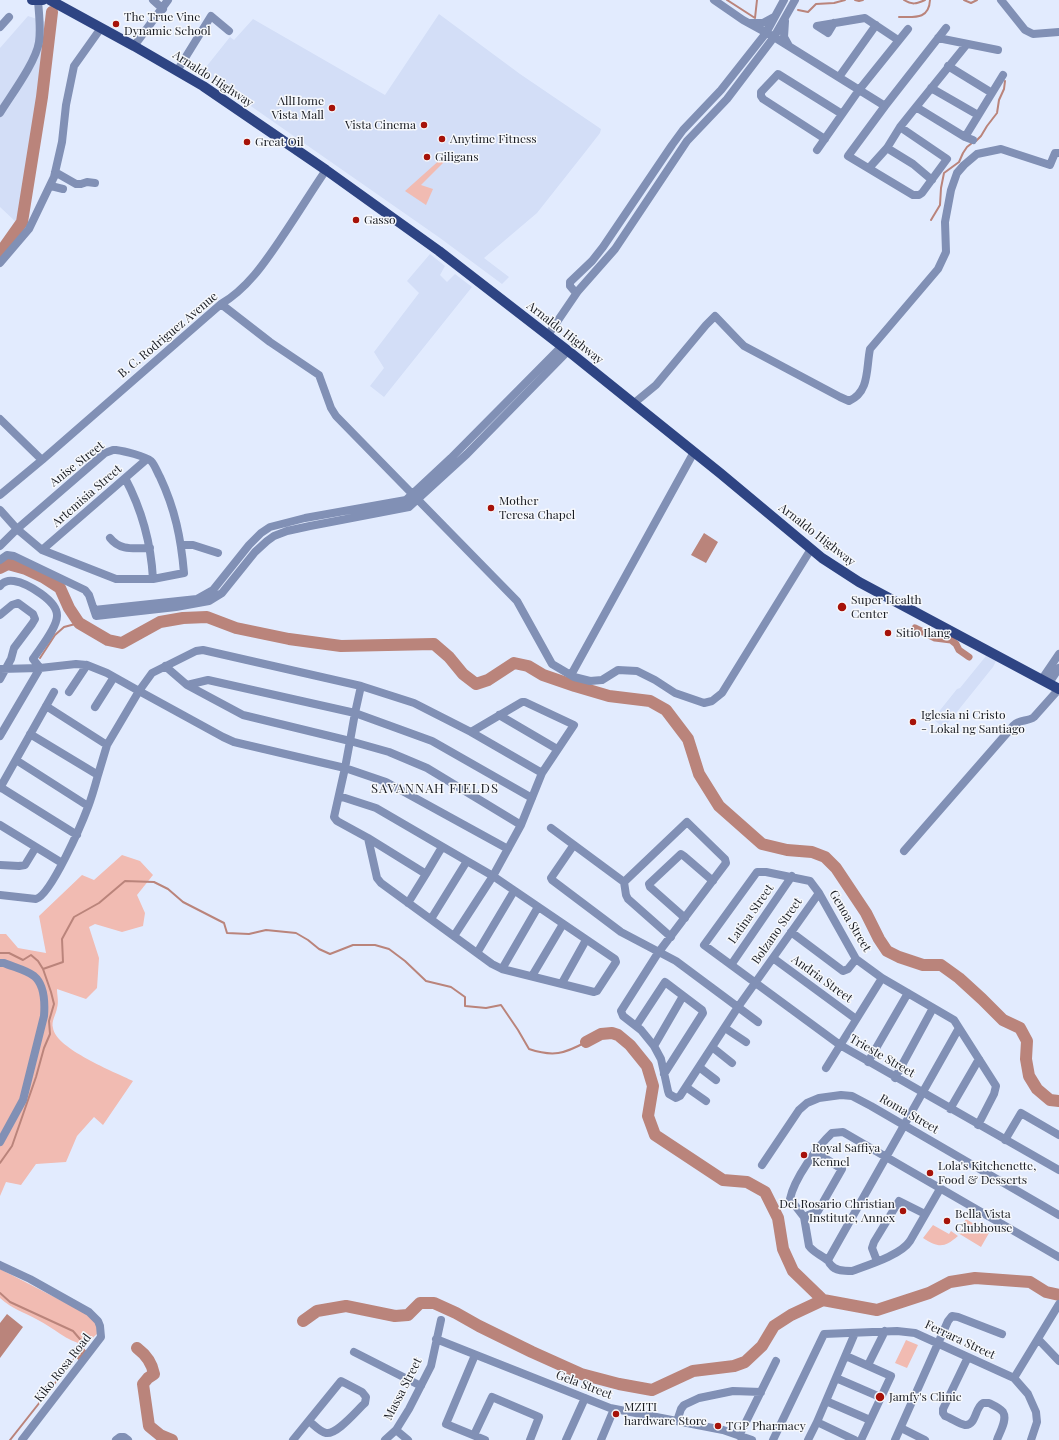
<!DOCTYPE html>
<html>
<head>
<meta charset="utf-8">
<style>
  body { margin:0 }
  canvas { display:block; background:#e2ebfe }
</style>
</head>
<body>
<canvas width="1059" height="1440"></canvas>
<script>
const c = document.querySelector('canvas').getContext('2d');
c.lineJoin = 'round';
function fillPath(path, color) { c.fillStyle = color; c.fill(path, 'evenodd'); }
function stroke(path, color, width, dash) { c.strokeStyle = color; c.lineWidth = width; c.lineCap = dash ? 'butt' : 'round'; c.setLineDash(dash || []); c.stroke(path); }
function drawText(font, color, halo, rows, align = 'center') {
  c.font = font + ' "Playfair Display",serif'; c.lineWidth = 3; c.setLineDash([]); c.textBaseline = 'middle'; c.strokeStyle = halo; c.fillStyle = color; for (const [text, x, y, turn = 0] of rows) {
    c.save(); c.translate(x, y); c.rotate((+turn || 0) * Math.PI / 180); c.textAlign = isNaN(turn) ? turn : align; if (halo) c.strokeText(text, 0, 0); c.fillText(text, 0, 0); c.restore();
  }
}
fillPath(new Path2D(`
  M439 14 520 74 601 129 600 133 586 151 537 213 484 258 509 277 502 284 440 238 202 72 230 37 234 40 253 19 385 95Z
  M28 16 49 23 18 224 0 207V48Z
  M430 254 445 266 440 275 447 282 455 274 472 287 384 397 370 386 384 368 374 352 419 293 407 281Z
  M986 656 996 661 993 667 944 728 933 719 957 689 960 688Z`), '#d3def7');
fillPath(new Path2D(`
  M443 157 447 159 421 185 433 189 426 205 405 191Z
  M122 855 140 861 153 875 137 895 145 913 143 926 122 932 95 924 89 927 99 958 97 988 86 999 57 989C57 995 59 1002 57 1008 56 1015 51 1021 53 1028 56 1049 115 1072 133 1081L103 1125 94 1117 77 1136 66 1162 36 1164 21 1185 6 1182 0 1196V934H6L18 948 46 953 39 916 82 875 94 880Z
  M966 1219 989 1233 981 1247 958 1233Z
  M933 1225 949 1234 951 1231 958 1236C944 1248 939 1248 923 1238Z
  M0 1269 95 1318 98 1333 85 1345C66 1341 54 1328 38 1320 24 1312 12 1309 0 1298Z
  M906 1340 918 1345 907 1368 895 1363Z`), '#f1bbb2');
fillPath(new Path2D(`
  M704 533 718 542 706 563 691 555Z
  M7 1314 23 1327 0 1358V1323Z`), '#ba847b');
stroke(new Path2D(`
  M727 0 755 18 757 0
  M855 0 859 1 863 0
  M904 0C912 5 916 4 925 0
  M964 0 971 3 977 0
  M798 10 808 12 816 4 834 3 845 0
  M899 17C914 17 929 20 930 0
  M976 141 981 136 987 126 997 113 999 100 1004 89 1005 81
  M931 220 940 205 941 188 944 173 959 162 963 153 967 147 972 143
  M40 658 55 635 64 627 79 623
  M0 953H9L23 960 31 955 38 961 43 969 51 992 54 1004 49 1021 50 1034 44 1048 36 1077 12 1146 0 1163
  M43 969 63 962 62 939 74 917 99 903 125 881 154 882 168 889 183 902 224 923 227 933 249 934 266 930 296 933 308 940 319 949 330 954 353 945H375L389 949 405 961 426 981 451 987 465 997V1006L486 1008 501 1005 518 1030 529 1049C553 1057 564 1054 586 1042
  M0 1293 10 1302 73 1331 85 1345 10 1440`), '#ba847b', 2);
stroke(new Path2D(`
  M915 628 935 638 951 640 956 644 959 650 969 657`), '#ba847b', 7);
stroke(new Path2D(`
  M0 253 22 222 42 97 52 12
  M0 568 8 564 26 569 43 577 60 588 69 608 79 623 108 640 122 643 160 622 183 618 207 617 236 628 289 639 341 646 434 644 449 657 463 674 476 684 488 680 514 663 528 666 543 675 575 686 609 696 650 701 666 710 688 739 699 774 719 806 762 844 787 850 812 852 825 857 836 868 866 913 879 939 887 951 899 957 923 965H941L959 978 982 999 1003 1020 1020 1028 1027 1041 1026 1059 1029 1076 1037 1089 1050 1100 1059 1101
  M586 1042 601 1034 612 1033 618 1035 630 1045 647 1066 653 1086 648 1116 655 1135 723 1180 747 1182 765 1192 778 1218 783 1249 793 1271 823 1300 877 1310 929 1293 950 1282 975 1278 1030 1282 1046 1292 1059 1295
  M303 1321 317 1311 346 1306 395 1316 408 1315 420 1303H434L456 1313 479 1326 532 1352 581 1374 619 1384 652 1390 693 1371 734 1366 745 1362 762 1346 774 1326 791 1315 823 1300
  M137 1348C145 1354 152 1363 154 1374L148 1378 143 1384 149 1426 160 1435 172 1440
  M79 1352 83 1356`), '#ba847b', 12);
stroke(new Path2D(`
  M153 0 163 9
  M714 0 743 20 774 37 885 106
  M1001 0 1025 30 1033 34 1059 32
  M785 21 784 37 789 46
  M750 23H763L774 17
  M834 23 828 33 817 26 865 18 898 40
  M0 27 9 17
  M938 38 998 50
  M134 46 168 0
  M948 66 992 93
  M177 71 211 16 229 31
  M839 77 876 25
  M931 88 978 115
  M916 107 965 137 973 140
  M0 113C11 95 36 62 39 42 41 29 39 14 38 1
  M900 127 947 159 922 193 919 195H913L848 156 885 106 946 28
  M965 137 1003 75
  M825 139 763 99 761 96V92L778 74 842 114
  M887 148 913 164 932 180
  M817 150 859 90 908 29
  M869 168 887 148 900 127 916 107 967 44
  M55 172 76 184H81L87 182 95 183
  M51 186 63 189
  M0 263 29 229 54 177 62 142 66 105 74 66 101 28
  M576 293 570 286V282L592 261 603 247 672 145 683 130 721 90 766 33 784 0
  M221 304 270 342 319 375 331 408 336 416 517 601 552 664 574 677 590 681 602 680 618 670 637 671 655 680 675 693 704 703 712 701 722 693 811 549
  M548 335 578 291 615 249 687 141 727 99 774 37 795 0
  M633 404 656 385 706 325 715 316 738 340 744 346 840 397 849 401C870 392 866 368 870 349L938 269 946 252 945 222 951 190 957 173 964 165 977 154 1001 149 1050 165 1055 153H1059
  M0 419 42 460
  M125 478C142 510 151 543 153 579
  M0 495 42 460 221 304C248 288 265 262 282 237 297 215 311 192 326 170
  M0 510 17 529 42 550 116 579H153L184 573C181 538 175 509 160 477 157 472 155 465 151 461 145 456 124 451 116 450H113L105 453 17 529 0 546
  M110 538C120 551 134 548 150 548
  M182 545H193L218 553
  M42 550 147 459
  M0 560 7 555 14 556 85 590 89 595 96 616 176 607 209 601 222 593 255 552 267 541 274 536 287 531 310 526 409 507 467 454 568 351
  M0 586C3 582 8 580 14 581 27 583 58 601 57 616 57 628 40 648 33 659L40 668 0 736
  M94 610 197 599 213 590 249 545 261 533 270 527 305 518 406 500 451 458 562 346
  M0 615 12 605 18 603 33 614 35 619 32 624 14 648 11 659 0 679
  M165 666 187 685 208 680 355 713 432 741 532 798
  M0 669 40 668 76 664 87 665 107 673 139 691 107 745
  M571 675 694 452
  M1042 679 1059 654
  M1049 683 1059 668
  M187 685 243 715 350 741 345 768 234 742 223 737 139 691 152 673 196 651 203 650 361 686 414 703 471 732 522 702H525L574 725 542 773 521 825 493 876 615 959 616 962 597 991 594 992 502 969 492 964 381 883 377 878 368 838 337 821 334 817 345 768 386 782 508 849
  M361 686 355 713 350 741 389 752 427 768 521 825
  M69 692 87 665
  M46 706 107 745 98 775
  M95 707 114 677
  M499 715 557 749
  M471 732 542 773
  M16 760 88 806
  M0 787 77 835
  M0 788 54 692
  M339 796 376 808 467 861
  M0 825 62 863
  M551 828 624 882 626 895 628 899 671 937
  M368 838 426 874 442 847
  M573 846 551 878 552 880 621 932 676 961 758 1022
  M904 851 1014 725C1020 719 1028 722 1034 717L1059 689
  M0 865 19 866 25 865 36 847
  M624 882 687 822 725 859 726 863 658 953 621 1011 623 1016 641 1030 654 1046 661 1059 668 1091 669 1094 676 1098 680 1096 738 1007 819 893
  M0 895 36 899C51 895 82 823 88 807 92 797 95 786 98 775L30 734
  M408 903 426 874
  M685 918 650 887 649 884 681 854 684 856 713 881
  M431 919 467 861 493 876 454 936
  M791 932 843 971 848 969 856 959
  M477 953 514 891
  M773 958 856 1019
  M0 963H4C13 967 26 970 34 976 45 985 45 1003 44 1016L23 1100 0 1142
  M731 965 792 876
  M502 969 538 907
  M532 976 563 924
  M562 983 586 940
  M636 1026 665 982 702 1010 703 1013 664 1074
  M725 1028 746 1042
  M654 1046 683 996
  M712 1047 732 1063
  M868 1062 908 993
  M699 1067 716 1080
  M826 1068 882 978
  M895 1078 933 1008
  M686 1087 706 1101
  M950 1109 979 1059
  M978 1125 994 1094 996 1086 954 1020 882 978 856 959 819 893 810 881 766 872H757L704 945 840 1045 1059 1170
  M1005 1140 1021 1113 1059 1135
  M762 1165 799 1110 807 1103 819 1098 841 1095 852 1096 871 1106 1059 1215
  M940 1189 910 1241C901 1255 868 1265 852 1271 845 1271 835 1271 831 1265 828 1262 830 1262 827 1260 820 1254 814 1253 809 1246L804 1217 790 1199C794 1179 817 1147 832 1133L843 1132 1059 1257
  M804 1217 818 1211 842 1169 815 1152
  M828 1260 959 1028
  M877 1261 872 1248 874 1242 899 1201 925 1214
  M0 1265 30 1279 89 1312 98 1321 100 1326 101 1337 22 1440
  M436 1339 610 1408 723 1430 752 1440
  M1038 1339 1059 1361
  M354 1352 421 1386
  M475 1355 446 1424 485 1440
  M846 1356 891 1376 861 1440
  M968 1357 943 1409V1413L945 1416C951 1418 959 1424 965 1425 976 1426 975 1407 983 1403 985 1403 987 1403 989 1403 993 1405 1000 1408 1003 1412 1008 1420 999 1433 997 1440
  M868 1365 885 1331
  M836 1378 880 1397
  M1014 1378 1059 1304
  M826 1401 870 1420
  M677 1421 681 1409 684 1405 699 1398 733 1391 761 1392
  M817 1422 855 1440
  M901 1428 925 1440
  M396 1430 408 1440
  M474 1435 492 1397 539 1417 530 1440
  M739 1436 776 1361
  M116 1440 120 1437H124L128 1440
  M293 1440 341 1381 362 1392 366 1397 365 1403C357 1410 337 1435 326 1433 320 1432 314 1425 309 1421
  M385 1440 396 1430 409 1409 431 1366 441 1320
  M566 1440 585 1398
  M601 1440 614 1409
  M773 1440 824 1334 897 1331 915 1333 1014 1378 1028 1394 1036 1412 1037 1422 1031 1440
  M808 1440 817 1422 855 1333
  M895 1440 948 1321 952 1316 958 1317 1002 1334`), '#8190b5', 8);
stroke(new Path2D(`
  M32 0H43
  M50 0 134 46 203 86 326 170 439 251 572 354 720 473 822 558 859 582 1059 689`), '#2e4483', 10);
for (const [x, y, r, color] of [
  [116,24,4,"#a61209"],
  [332,108,4,"#a61209"],
  [424,125,4,"#a61209"],
  [442,139,4,"#a61209"],
  [247,142,4,"#a61209"],
  [427,157,4,"#a61209"],
  [356,220,4,"#a61209"],
  [491,508,4,"#a61209"],
  [842,607,5,"#a61209"],
  [888,633,4,"#a61209"],
  [913,722,4,"#a61209"],
  [804,1155,4,"#a61209"],
  [930,1173,4,"#a61209"],
  [903,1211,4,"#a61209"],
  [947,1221,4,"#a61209"],
  [880,1397,5,"#a61209"],
  [616,1414,4,"#a61209"],
  [718,1426,4,"#a61209"]
]) { const dot = new Path2D(); dot.arc(x, y, r, 0, 2 * Math.PI); c.fillStyle = color; c.fill(dot); stroke(dot, '#f6f8fc', 1.5); }
drawText('12px', '#191c23', '#f6f8fc', [
  ["The True Vine",124,17],
  ["Dynamic School",124,31],
  ["AllHome",324,101,"right"],
  ["Vista Mall",324,115,"right"],
  ["Vista Cinema",416,125,"right"],
  ["Anytime Fitness",450,139],
  ["Great Oil",255,142],
  ["Giligans",435,157],
  ["Gasso",364,220],
  ["Mother",499,501],
  ["Teresa Chapel",499,515],
  ["Super Health",851,600],
  ["Center",851,614],
  ["Sitio Ilang",896,633],
  ["Iglesia ni Cristo",921,715],
  ["- Lokal ng Santiago",921,729],
  ["Royal Saffiya",812,1148],
  ["Kennel",812,1162],
  ["Lola's Kitchenette,",938,1166],
  ["Food & Desserts",938,1180],
  ["Del Rosario Christian",895,1204,"right"],
  ["Institute, Annex",895,1218,"right"],
  ["Bella Vista",955,1214],
  ["Clubhouse",955,1228],
  ["Jamfy's Clinic",889,1397],
  ["MZITI",624,1407],
  ["hardware Store",624,1421],
  ["TGP Pharmacy",726,1426]
], 'left');
drawText('12px', '#191c23', '#f6f8fc', [
  ["Arnaldo Highway",213,79,33],
  ["Arnaldo Highway",565,333,38],
  ["B. C. Rodriguez Avenue",168,335,-40],
  ["Anise Street",77,464,-38],
  ["Artemisia Street",87,496,-41],
  ["Arnaldo Highway",817,535,38],
  ["Latina Street",751,914,-55],
  ["Genoa Street",850,921,59],
  ["Bolzano Street",777,931,-55],
  ["Andria Street",822,979,36],
  ["Trieste Street",882,1056,30],
  ["Roma Street",909,1114,30],
  ["Ferrara Street",960,1340,25],
  ["Kiko Rosa Road",63,1368,-52],
  ["Gela Street",584,1385,21],
  ["Massa Street",403,1389,-63]
]);
c.letterSpacing = '1px';
drawText('13px', '#191c23', '#f6f8fc', [
  ["SAVANNAH FIELDS",435,789]
]);
c.letterSpacing = '0px';
</script>
</body>
</html>
